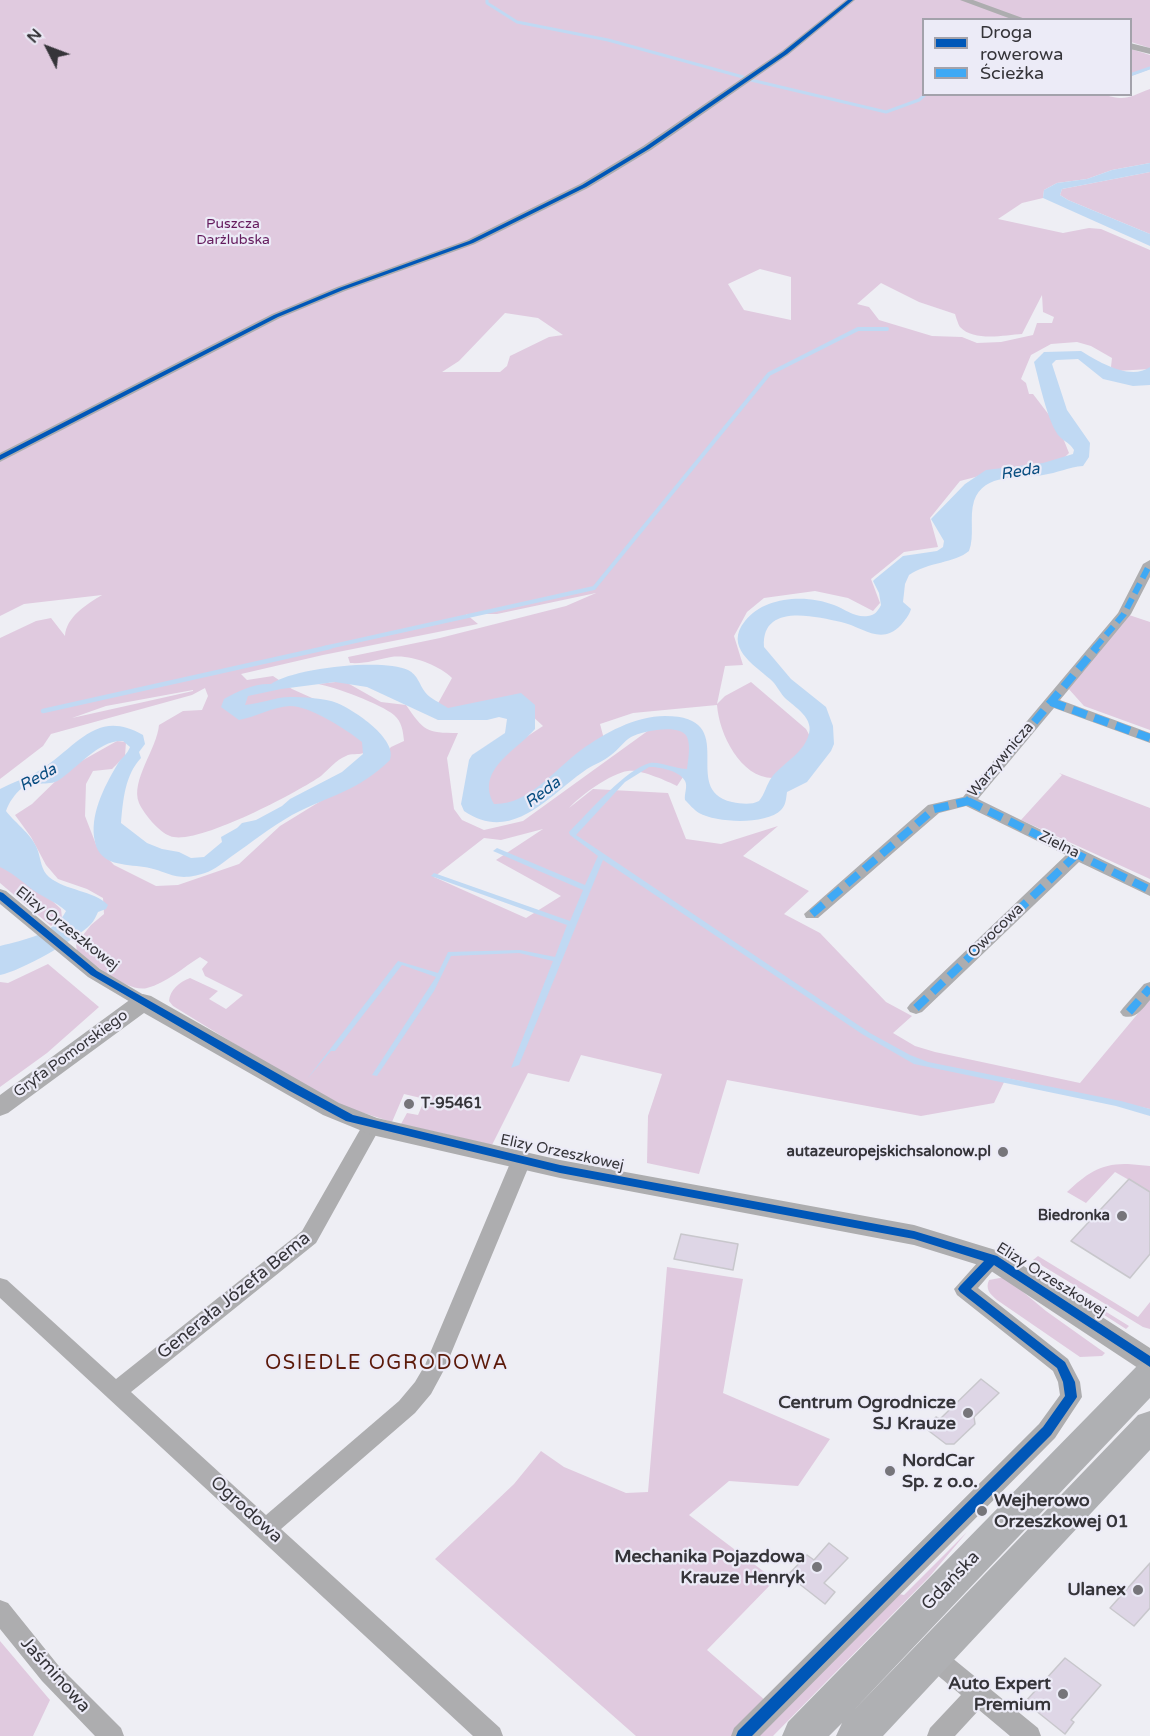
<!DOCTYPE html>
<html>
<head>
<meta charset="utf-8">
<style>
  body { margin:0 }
  #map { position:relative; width:1150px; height:1736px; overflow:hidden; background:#eeeef4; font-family:"Varela Round",sans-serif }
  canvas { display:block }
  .legend { position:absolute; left:922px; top:18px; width:210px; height:78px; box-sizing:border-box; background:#ecebf7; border:2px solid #a3a2ab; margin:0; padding:8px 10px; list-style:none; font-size:18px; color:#353439 }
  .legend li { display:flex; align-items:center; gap:12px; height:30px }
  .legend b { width:30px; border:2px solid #a3a2ab }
  .north { position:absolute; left:18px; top:18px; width:60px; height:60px; -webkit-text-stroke:4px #ecebf7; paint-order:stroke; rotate:312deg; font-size:16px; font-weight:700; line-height:24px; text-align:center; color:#353439 }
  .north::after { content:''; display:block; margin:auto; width:21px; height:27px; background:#353439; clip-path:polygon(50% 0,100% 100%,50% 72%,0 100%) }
</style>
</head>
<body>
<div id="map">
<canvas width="1150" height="1736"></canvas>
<ul class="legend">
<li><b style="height:8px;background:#0057b8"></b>Droga rowerowa</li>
<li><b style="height:8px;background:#3fa9f5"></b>Ścieżka</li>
</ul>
<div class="north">N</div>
</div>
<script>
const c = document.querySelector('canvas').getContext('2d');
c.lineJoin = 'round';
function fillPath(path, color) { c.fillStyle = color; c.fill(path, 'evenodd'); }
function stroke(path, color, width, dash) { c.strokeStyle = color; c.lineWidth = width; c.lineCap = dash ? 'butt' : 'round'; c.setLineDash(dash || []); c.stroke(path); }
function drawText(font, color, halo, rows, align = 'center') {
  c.font = font + ' "Varela Round",sans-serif'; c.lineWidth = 4.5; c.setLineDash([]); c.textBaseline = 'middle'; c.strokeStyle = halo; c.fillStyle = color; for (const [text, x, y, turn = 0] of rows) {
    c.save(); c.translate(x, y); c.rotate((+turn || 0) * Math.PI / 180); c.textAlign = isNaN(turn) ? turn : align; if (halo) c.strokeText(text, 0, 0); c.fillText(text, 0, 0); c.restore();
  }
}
fillPath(new Path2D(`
  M0 0H1150V48L1131 42 1130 20H924V94H1102C1126 102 1129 97 1150 89V163L1112 170 1087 179 1057 183 1044 190 1043 198 1022 203 998 219 1063 233 1089 228 1101 229 1150 250V369L1116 371 1111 367 1112 358 1091 346 1077 342 1051 344 1031 355 1021 379 1026 383 1029 394H1033L1059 428 1069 453 1061 461 1043 465 1018 466 960 481 930 518 938 547 904 552 871 579 880 603 873 611 848 598 815 591 764 598 747 612 734 636 743 665 725 666 717 704 725 696 751 682 806 729 812 740 774 778C741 779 719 734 717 705L633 713 600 724 604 739 507 811 480 805 470 774 543 726 530 714 459 718 436 707 452 678C439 665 410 654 391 657 376 660 365 664 350 663L348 657 440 638 566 606 596 593 497 614H466L478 624 323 655 241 674 247 680 273 676 292 689 321 702 378 741C374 745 369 751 364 753 358 755 351 753 346 756 336 760 329 769 321 776 298 792 195 847 170 836 159 832 144 814 139 803 130 781 157 749 159 725L183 711 202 710 208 696 205 688 192 695 51 734 43 746 0 779V638L36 621 51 618 65 636C66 617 87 604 102 595L24 604 0 616ZM760 269 791 277V320L744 310 728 284ZM881 283 919 302 955 314C956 317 958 324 960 327 974 342 1005 335 1022 334L1042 295 1043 312 1054 317 1052 323H1037L1033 335 1001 342 977 343 962 337 932 336 879 320 869 307 857 304ZM505 313 538 318 563 335 549 337 510 356 507 366 500 372H442L459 361ZM193 690V691L72 718 106 706Z
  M1131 49 1150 55V69L1131 76Z
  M1150 172V234L1068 200 1060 195 1062 189Z
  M1129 615 1150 622V730L1084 706 1067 687Z
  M344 681 381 702 406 705C424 731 426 733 458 733L447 758 454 809 462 820 484 830 523 821 649 730 688 726 691 765 677 786C667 781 640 769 628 771 611 773 580 796 569 808L593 789 668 793 686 839 721 844 778 826 743 856 809 891 784 914 820 933 886 1002 912 1016 893 1033 915 1046 935 1052 1080 1083 1150 999V1109L1006 1078 994 1103 921 1116 727 1080 699 1174 647 1163 648 1116 662 1074 581 1055 569 1082 528 1073 492 1145 401 1124 407 1113 418 1115 425 1099 404 1094 392 1122 348 1108 285 1075 173 1006 169 1001C170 990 179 982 190 978L218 991 209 999 226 1009 243 995 205 976 202 969 208 962 200 957C184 967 166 983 147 988 128 993 93 963 77 952L76 944 91 925 104 914 103 898 87 889 58 879 46 865 31 837 15 815 32 804 69 768 117 741 126 742 125 756 112 769 93 771 86 784 85 816 97 847 114 865 156 886 178 885 239 864 280 826 368 772 391 747 404 741C403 731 402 722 394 715 381 704 335 687 318 684ZM543 829 496 860 561 896 526 918 434 877 484 838 501 840Z
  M1059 773 1150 808V879L1021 820 1062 775Z
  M0 852 61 909 62 918 51 926 0 883Z
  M48 964 99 1007 47 1053 0 1087V982L8 983Z
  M1128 1164 1150 1166V1192L1115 1172 1086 1203 1067 1192C1086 1174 1101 1163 1128 1164Z
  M1038 1256 1138 1317 1150 1302V1329L1143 1327 1033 1260Z
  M667 1267 743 1279 723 1393 830 1439 798 1486 729 1481 689 1515 775 1580 707 1650 766 1701 899 1594 904 1595 967 1532 930 1576 773 1736H636L435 1559 514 1484 541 1451 564 1467 626 1493 648 1492Z
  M1031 1268 1037 1269 1129 1326 1126 1329Z
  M1005 1277 1046 1311 1105 1353 1102 1356 1080 1357 997 1300C990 1294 985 1289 989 1280Z
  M0 1641 50 1700 33 1736H0Z`), '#e0cadf');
fillPath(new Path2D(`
  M1150 163V172L1062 189 1060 195 1068 200 1150 234V246L1043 198 1044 190 1057 183 1087 179 1112 170Z
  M1081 351C1099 362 1130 381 1150 367V385L1133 386 1103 379 1078 359 1056 360 1052 364 1067 410 1090 443 1089 457 1083 466C1069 467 1057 473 1043 475 1020 479 984 472 974 501 969 517 975 536 969 551 955 563 928 562 909 575L905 584 903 602 911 609C909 616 905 620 901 625 881 646 863 627 841 622 814 616 761 603 764 647L791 679 826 707 833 726 834 744 831 751 807 782 787 792C786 799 786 805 781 810 766 825 717 823 699 813 694 810 689 804 685 800 684 794 688 786 685 781 679 770 659 767 649 767L625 782 576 835 870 1033 910 1055 928 1062 1121 1101 1150 1109V1116L1116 1106 914 1064 862 1034 603 860 519 1065 511 1068 553 961 519 953 451 956 434 991 377 1076 372 1075 436 977 402 965 335 1051H331L307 1079 398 961 438 973 448 952 520 950 555 957 567 925 431 876 434 873 570 921 583 890 493 851 497 848 585 885 598 856 570 835 569 832C587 814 627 768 650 763 659 761 676 769 687 769 688 760 691 746 687 737 681 723 642 731 631 737 624 741 618 750 611 755 604 761 595 764 587 769 551 793 513 845 464 811L461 804 469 760 472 755 505 733 507 719 499 717 487 720H438L367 687 335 682 281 689 248 696 245 705C259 704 276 697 290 697 303 697 325 698 337 703 354 710 398 739 390 760 357 792 330 795 292 815 271 827 252 842 232 856 224 862 214 870 205 873 174 883 170 871 144 867 125 864 100 866 95 842 89 816 104 787 117 765 121 758 127 755 130 747L123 741C100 739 77 768 59 780 48 787 33 780 22 788 15 794 9 802 6 811 16 824 33 835 38 851 41 860 41 870 49 877 66 891 93 890 108 905L106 909 98 912C96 916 94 921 91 924 76 940 21 971 0 975V946C24 940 55 934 66 911 55 901 40 896 29 887 19 879 12 873 0 867V789C15 781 32 777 46 766 79 743 99 709 143 735L145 744 139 752 141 758C125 775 123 800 121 823L147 843 162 849 179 852 191 858 204 857 222 842 221 837 237 828 242 823 256 820 282 806 290 799 342 772 363 754 362 742C346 729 310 706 290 706 272 707 256 717 239 720L221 707 224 699C238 691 255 683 271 684 293 668 383 658 408 670 418 675 419 684 425 692 430 699 441 703 448 708L521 693 535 705V729C516 751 475 770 494 804 529 805 555 769 581 750 605 733 635 716 665 716 743 716 678 790 732 802 742 804 751 805 759 801 765 794 766 785 772 777 782 764 802 754 808 737 816 718 794 707 784 697 779 691 776 684 770 679 753 664 724 647 745 621 764 596 807 594 834 605 845 609 855 618 868 616 875 615 878 611 881 605L879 593 873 581 875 579 903 556 937 551 943 547 944 541 931 519 965 484 986 470 1043 463 1073 454 1074 450C1070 443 1065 442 1060 437 1048 425 1039 380 1034 362L1044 352Z`), '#c0d9f3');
stroke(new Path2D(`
  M487 0V3L517 22 608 40 743 77
  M1130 75 1150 68
  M751 80 886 112 919 100 926 94
  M1074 94H1078`), '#c0d9f3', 3);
stroke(new Path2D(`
  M324 648 594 588 769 374 858 329H887`), '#c0d9f3', 4);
stroke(new Path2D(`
  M43 711 330 647`), '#c0d9f3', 4.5);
const building = new Path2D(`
  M1129 1179 1150 1192V1254L1130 1278 1071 1241Z
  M681 1234 738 1244 733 1270 674 1259Z
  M981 1379 999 1393 974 1417 975 1424 954 1444H946L925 1428 936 1417 940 1419Z
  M829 1543 848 1558 824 1583 835 1592 825 1604 788 1575 807 1555 814 1560Z
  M1150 1563V1608L1134 1626 1110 1608Z
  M1065 1658 1101 1685 1071 1720 1074 1722 1065 1734 1025 1702Z`);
fillPath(building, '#ded6e6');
stroke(building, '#c8c7cc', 1.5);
fillPath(new Path2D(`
  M846 0H855L788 55 651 150 588 188 475 244 345 291 280 318 0 462V453L272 314 337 287 467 240 580 184 643 146 782 51Z
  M960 0H973L1028 20H1014Z
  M1130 43 1150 48V54L1130 49Z
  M1150 560V577L1131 614 1060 700 1150 733V743L1054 708 978 799 1150 883V896L1079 862 922 1012 916 1014 910 1012 907 1008 910 1004 1066 855 966 806 939 813 818 918H806L804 914 928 805 963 797 1118 613 1143 564Z
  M0 889 6 891 100 969 149 998 152 1002 149 1006 143 1008 137 1006 88 977 0 904Z
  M1150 982V1000C1142 1009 1136 1020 1123 1016L1120 1012 1123 1008 1144 984Z
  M372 1119 379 1121 381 1126 316 1243 131 1392 266 1515 399 1401 415 1382 425 1365 511 1161 514 1156 521 1154 528 1156 531 1161 445 1368 431 1394 415 1413 281 1529 500 1728 503 1736H473L0 1298V1278L7 1280 116 1379 302 1231 365 1121Z
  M993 1251 1000 1253 1003 1259 978 1288 1068 1359 1080 1382 1082 1397 1055 1438 760 1736H731L734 1728 1039 1424 1060 1395 1058 1382 1053 1371 957 1295 954 1289 986 1253Z
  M0 1600 8 1603 58 1665 121 1728 124 1736H95L42 1681 0 1629Z
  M932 1645 940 1648 1038 1728 1041 1736H1010L979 1710 955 1736H927L930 1728 961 1695 924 1664 920 1656 924 1648Z`), '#adadaf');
fillPath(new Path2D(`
  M143 994 151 996 339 1103 377 1118 560 1160 914 1225 1002 1252 1150 1348V1373L1141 1370 985 1267 914 1245 560 1178 372 1135 323 1115 144 1013 8 1113 0 1116V1095L135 996Z`), '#adadaf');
fillPath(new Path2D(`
  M1150 1361V1398L853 1711 1138 1415 1150 1411V1450L883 1736H836L842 1723 829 1736H782L788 1722 1138 1365Z`), '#afb0b3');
stroke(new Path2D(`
  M1095 648 1124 614 1150 564`), '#3fa9f5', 6, [11, 6]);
stroke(new Path2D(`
  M1051 702 1150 738
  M968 801 1150 890
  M812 914 934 809 968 801 1097 647
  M916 1008 1077 854
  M1129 1012 1150 988`), '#3fa9f5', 8, [15, 8]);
fillPath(new Path2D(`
  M848 0H853L787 54 649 149 586 187 473 243 343 290 278 317 0 460V455L274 315 339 288 469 241 582 185 645 147 783 52Z
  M0 892 3 893 97 971 296 1084 353 1115 560 1165 914 1231 997 1256 1150 1356V1367L994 1265 971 1289 1065 1362 1075 1382 1077 1397 1075 1400 1051 1435 752 1736H736L738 1731 1043 1427 1065 1396 1063 1382 1057 1368 960 1292 958 1289 960 1286 984 1261 914 1239 560 1173 346 1121 288 1090 91 975 0 900Z`), '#0057b8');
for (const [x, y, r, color] of [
  [409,1104,6,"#76757a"],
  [1003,1152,6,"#76757a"],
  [1122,1216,6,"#76757a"],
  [968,1413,6,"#76757a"],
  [890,1471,6,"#76757a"],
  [982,1511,6,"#76757a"],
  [817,1567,6,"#76757a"],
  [1138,1590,6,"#76757a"],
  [1063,1694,6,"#76757a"]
]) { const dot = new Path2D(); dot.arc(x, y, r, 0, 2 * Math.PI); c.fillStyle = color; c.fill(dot); stroke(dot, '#ecebf7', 2); }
drawText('14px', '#641b5d', '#ecebf7', [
  ["Puszcza",233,224],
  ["Darżlubska",233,240]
]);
drawText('15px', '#353439', '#ecebf7', [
  ["Warzywnicza",1001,760,-50],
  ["Zielna",1059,845,26],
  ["Elizy Orzeszkowej",67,929,38],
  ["Owocowa",996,931,-44],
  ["Gryfa Pomorskiego",71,1054,-36],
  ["Elizy Orzeszkowej",562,1153,12],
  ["Elizy Orzeszkowej",1051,1280,32]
]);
drawText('bold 15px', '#353439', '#ecebf7', [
  ["T-95461",421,1104,"left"],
  ["autazeuropejskichsalonow.pl",991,1152],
  ["Biedronka",1110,1216]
], 'right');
drawText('italic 16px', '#084d80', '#ecebf7', [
  ["Reda",1020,472,-9],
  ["Reda",38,778,-29],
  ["Reda",543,793,-37]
]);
drawText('18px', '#353439', '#ecebf7', [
  ["Generała Józefa Bema",234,1296,-39],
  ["Ogrodowa",246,1510,42],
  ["Gdańska",951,1581,-46],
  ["Jaśminowa",55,1675,48]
]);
drawText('bold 18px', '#353439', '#ecebf7', [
  ["Centrum Ogrodnicze",956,1403],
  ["SJ Krauze",956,1424],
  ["NordCar",902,1461,"left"],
  ["Sp. z o.o.",902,1482,"left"],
  ["Wejherowo",994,1501,"left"],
  ["Orzeszkowej 01",994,1522,"left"],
  ["Mechanika Pojazdowa",805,1557],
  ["Krauze Henryk",805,1578],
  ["Ulanex",1126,1590],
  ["Auto Expert",1051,1684],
  ["Premium",1051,1705]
], 'right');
c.letterSpacing = '1.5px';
drawText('20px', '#5b1909', '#ecebf7', [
  ["OSIEDLE OGRODOWA",387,1364]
]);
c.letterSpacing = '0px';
</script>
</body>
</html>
